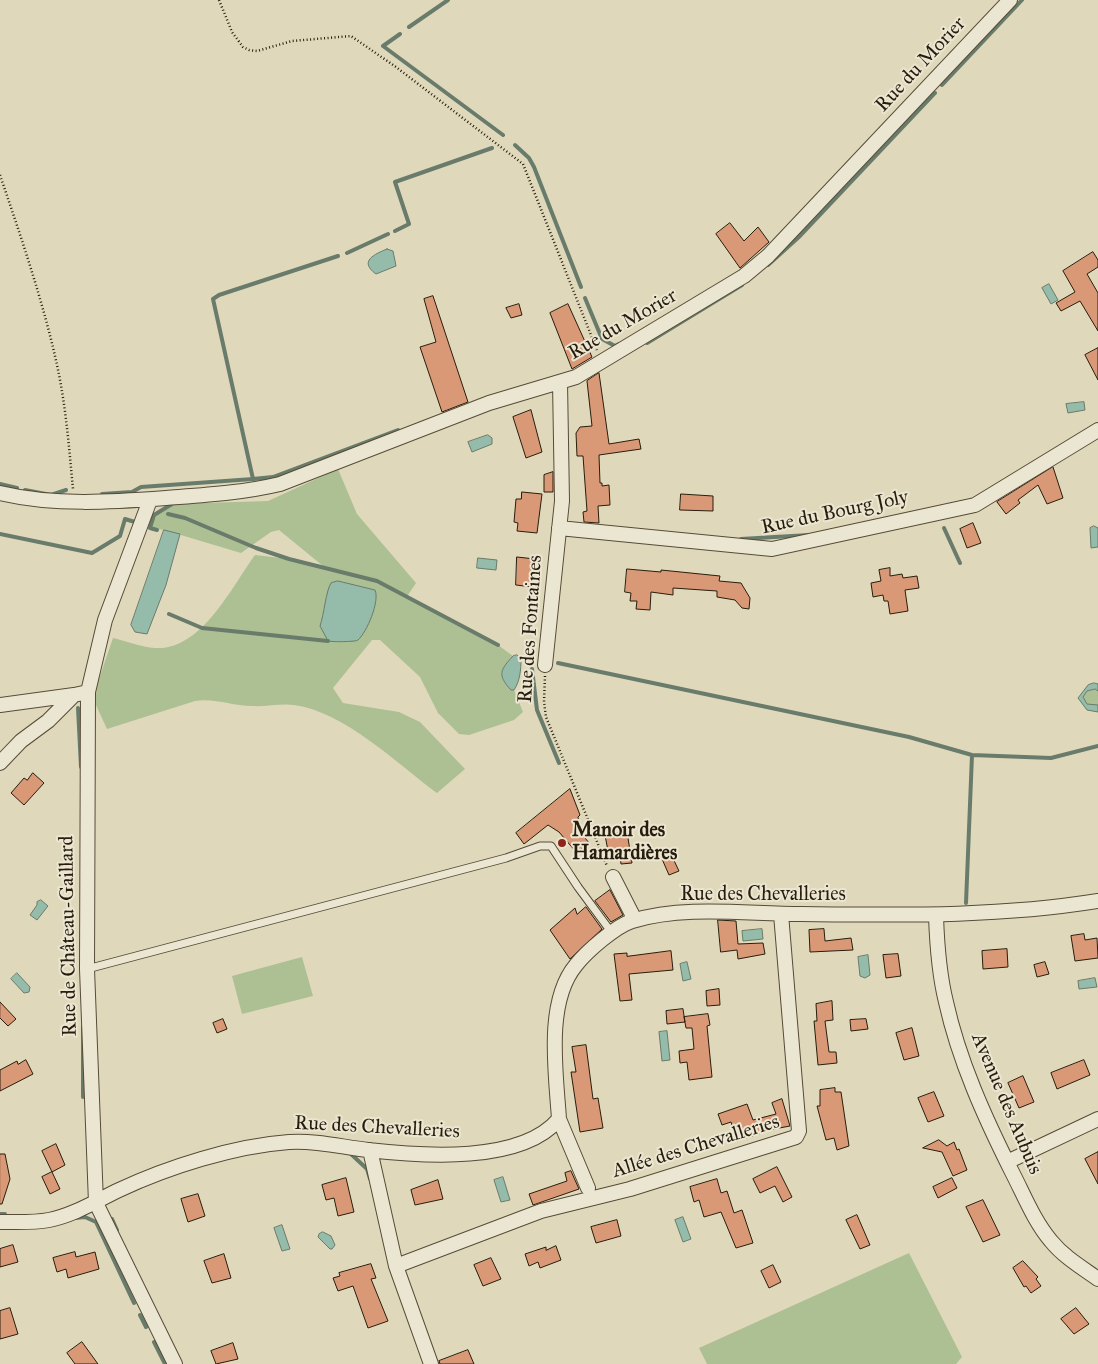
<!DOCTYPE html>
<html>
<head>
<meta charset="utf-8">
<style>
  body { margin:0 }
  canvas { display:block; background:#e0d8ba }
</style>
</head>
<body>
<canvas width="1098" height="1364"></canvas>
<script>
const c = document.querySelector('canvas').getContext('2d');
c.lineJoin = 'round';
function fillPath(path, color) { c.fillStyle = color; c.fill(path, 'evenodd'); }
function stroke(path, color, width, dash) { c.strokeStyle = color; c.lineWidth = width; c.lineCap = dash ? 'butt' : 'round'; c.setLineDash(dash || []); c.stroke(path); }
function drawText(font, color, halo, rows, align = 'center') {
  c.font = font + ' "IM FELL Great Primer",serif'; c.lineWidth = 4; c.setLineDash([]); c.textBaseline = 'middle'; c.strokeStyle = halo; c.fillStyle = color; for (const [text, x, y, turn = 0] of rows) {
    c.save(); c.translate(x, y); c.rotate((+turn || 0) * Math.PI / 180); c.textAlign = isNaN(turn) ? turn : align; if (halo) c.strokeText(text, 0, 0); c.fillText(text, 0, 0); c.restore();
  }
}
fillPath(new Path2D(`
  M338 469 357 514 416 583 406 598 498 645 513 656C500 670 497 675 511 690H514L523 712 514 720 469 735 459 734 438 713 420 677 380 640H372L333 688 343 703 399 712 420 722 465 769 437 793C396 763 345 712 294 705 281 703 266 707 252 706 232 706 215 698 195 701L107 729 95 703 97 685 113 638C126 641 141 647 155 648 201 651 231 588 255 555L289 559 323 566 279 530 271 532 241 553 164 530 150 528 154 515 172 504 268 501Z
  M1095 689 1098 691V705L1090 706 1084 700 1083 696 1087 691Z
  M302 957 313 996 242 1014 232 976Z
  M909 1253 962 1357 956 1364H707L699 1348Z`), '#adc094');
const water = new Path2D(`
  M387 249 393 251 396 266 376 274C358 261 375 254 387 249Z
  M1049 284 1058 300 1051 304 1042 288Z
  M1084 402 1085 410 1068 413 1066 404Z
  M488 435 492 438V444L472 452 468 442Z
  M1094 526 1098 528V547L1091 548 1090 528Z
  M164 530 180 534 166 585 147 634 135 632 131 625Z
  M478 558 497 560 496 570 477 568Z
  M338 581 375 590C380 601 367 632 358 640 356 642 332 642 328 641L320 626C324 615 326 590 331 583Z
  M517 655 521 658C521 670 520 681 514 690H511C497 675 500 670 513 656Z
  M1094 683 1098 684V691L1095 689 1087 691 1083 697 1087 704 1098 705V712L1087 710 1078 698 1088 685Z
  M41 900 48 906 37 920 30 915 37 905V902Z
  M762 929 763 939 743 941 742 931Z
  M868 955 870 975 865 978 860 976 858 957Z
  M687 962 691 979 683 981 680 964Z
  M17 973 30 987 29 992 24 993 11 979Z
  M1095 978 1097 987 1079 989 1078 981Z
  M667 1031 670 1060 662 1061 659 1032Z
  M503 1177 510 1200 501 1202 494 1180Z
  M683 1217 691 1239 683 1242 675 1220Z
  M282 1225 290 1249 282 1251 274 1228Z
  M323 1232 331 1236 335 1245 332 1249H330L318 1237 319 1234Z`);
fillPath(water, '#95bbaa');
stroke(water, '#697c6b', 1);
stroke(new Path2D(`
  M409 27 448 0
  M400 34 383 46 503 135
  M942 85 1022 0
  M515 145 529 158 534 167 581 287
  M395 231 409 224 395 182 492 148
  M347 253 388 234
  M768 265 800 236 935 93
  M585 298 602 339 615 346 619 344
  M647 343 742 285
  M253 479 273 477 398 430
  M0 484 17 488
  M25 490 51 495 66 490
  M102 494 132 492 141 487 253 479 213 299 219 295 338 256
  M168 514 185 518 256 548 289 559 377 581 498 645
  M944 528 960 563
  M157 530 150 528 154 515 172 504
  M0 534 92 553 120 536 125 519 135 522
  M741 539 809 535
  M169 614 202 628 328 641
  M558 663 909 737 972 755 1051 758 1098 746
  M532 669 537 710 559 763
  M78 708 81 767
  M966 903 972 755
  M83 1027V1097
  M351 1154 367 1169 370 1179
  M0 1214H5
  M75 1218 85 1217 96 1222 134 1303
  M112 1219 117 1230
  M140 1315 146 1327
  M154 1342 165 1364`), '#697c6b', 4);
const building = new Path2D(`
  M730 223 744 241 758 227 769 242 740 268 716 234Z
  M1093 252 1098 260V267L1087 274 1098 293V331L1080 301 1061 311 1056 303 1075 292 1063 271Z
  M433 296 468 402 442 412 420 347 436 342 424 299Z
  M519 304 522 315 511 318 506 308Z
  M568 304 592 357 572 369 550 313Z
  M1098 348V380L1085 355Z
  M599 373 609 444 639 439 641 449 599 455 600 483H602V486L609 485 610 505 598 506 599 523 584 522 583 512 587 511 583 456H577L576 433 580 427 592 426 587 381Z
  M531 410 542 452 526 458 513 417Z
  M1053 467 1063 498 1047 504 1038 485 1018 500 1020 503 1006 514 997 502Z
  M553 472V492H544V475Z
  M522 492 542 494 537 533 517 531 518 523 514 522 516 499H521Z
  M681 494 713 496V511L680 510Z
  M973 523 981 543 967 548 960 529Z
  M517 557 535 559 532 587 516 585Z
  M890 568V576L902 574 903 578 917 576 919 588 905 590 908 611 890 614 888 601H884L883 595 873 597 871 583 881 581 879 570Z
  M627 569 661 572V570L720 576 719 581 741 583 750 598 749 609 742 608 735 600 717 597V591L673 588V595L651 592 650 610 636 609 637 601H630L631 593 625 592Z
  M33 773 44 783 24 805 11 793 24 778 27 780Z
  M570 789 580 815 578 817 580 832 590 844 576 852 559 832 548 825 524 844 516 833Z
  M627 832 632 863 621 864 619 850 608 851 605 835Z
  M668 848 679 871 669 875 659 852Z
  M610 890 623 915 611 922 595 901Z
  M586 907 602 929 570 959 550 930 575 908 577 914Z
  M718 920 736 921 738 944 763 943 765 954 738 959 737 950 721 952Z
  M824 929 825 941 851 938 853 950 810 952 809 930Z
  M1084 934 1085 940 1097 938 1098 958 1075 961 1071 936Z
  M1007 949 1008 967 983 969 982 951Z
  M671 951 673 970 629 974 632 1000 620 1001 614 954 627 953V956Z
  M898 954 901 976 886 978 883 955Z
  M1045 962 1049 974 1037 977 1034 965Z
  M719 989 720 1005 707 1006 706 991Z
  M832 1001 833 1020 825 1021 829 1052H836L837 1063 818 1065 814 1021H817L816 1004Z
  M0 1002 16 1019 8 1026 0 1018Z
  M683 1009 685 1022 667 1024 666 1011Z
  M708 1014 710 1025 707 1026 712 1077 689 1080 687 1062 680 1063 679 1051 694 1049 692 1028H686L684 1017Z
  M223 1019 227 1029 217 1033 213 1023Z
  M866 1019 868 1029 851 1031 850 1020Z
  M912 1028 919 1056 904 1060 896 1033Z
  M586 1045 593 1099 598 1098 603 1128 580 1132 571 1072H576L572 1047Z
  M26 1060 33 1074 0 1091V1070L17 1061 18 1064Z
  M1084 1060 1090 1075 1057 1089 1051 1073Z
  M1023 1076 1034 1102 1019 1108 1008 1083Z
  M835 1088V1092H841L849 1146 837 1150 834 1138 826 1140 817 1106H820V1090Z
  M934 1092 944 1116 928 1122 918 1098Z
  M782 1099 790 1126 774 1129 737 1141 731 1122 722 1125 718 1114 747 1104 753 1120 776 1114 772 1103Z
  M939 1140 947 1146 954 1142 957 1150 959 1149 967 1170 953 1176 942 1152 923 1148Z
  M56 1144 65 1165 52 1172 42 1151Z
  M1098 1152V1184L1085 1159Z
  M0 1154H5L10 1179 2 1204H0Z
  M777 1167 792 1197 783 1202 775 1186 760 1193 753 1179Z
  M571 1171 579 1189 533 1205 529 1194 567 1181 565 1173Z
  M52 1172 60 1189 50 1194 42 1177Z
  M346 1178 354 1212 338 1216 334 1198 326 1200 322 1185Z
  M952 1178 957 1188 938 1198 933 1187Z
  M717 1179 721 1193 727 1191 734 1213 742 1210 753 1243 736 1248 721 1212 704 1217 699 1200 694 1202 690 1187Z
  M438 1180 443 1199 415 1205 411 1190Z
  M198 1194 205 1216 188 1222 181 1199Z
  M983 1200 1000 1235 983 1242 966 1207Z
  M857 1215 870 1245 860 1249 846 1220Z
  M617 1220 621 1236 596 1243 591 1227Z
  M13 1245 18 1262 0 1267V1249Z
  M556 1246 561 1260 540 1268 538 1262 529 1266 525 1254 546 1247V1250Z
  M75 1252 76 1257 95 1252 99 1269 68 1278 66 1269 57 1272 53 1258Z
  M224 1254 231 1278 212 1283 204 1261Z
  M491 1258 501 1279 483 1286 474 1265Z
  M1023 1261 1038 1277 1036 1279 1041 1286 1031 1293 1026 1286 1024 1287 1013 1268Z
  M371 1264 376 1278 371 1279 388 1321 368 1328 353 1286 338 1291 333 1278 340 1276 339 1273Z
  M773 1265 781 1282 769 1288 761 1271Z
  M10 1308 18 1334 0 1339V1311Z
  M1076 1308 1089 1324 1074 1334 1061 1319Z
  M82 1342 98 1364H75L67 1353Z
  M233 1343 238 1359 216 1364 211 1351Z
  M468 1350 474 1364H440L439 1361Z`);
fillPath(building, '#d99876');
stroke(building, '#281d0d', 1);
const lane = new Path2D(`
  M87 969 506 858 540 846H551L578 887 612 933`);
const street = new Path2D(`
  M0 493C55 506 111 502 166 498 205 495 242 493 280 484L489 403 576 377 744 276 768 256 1010 0
  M150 500 105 620 88 692 87 969 96 1203 175 1364
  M559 528 772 549 975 505 1098 430
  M545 665 562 501 560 382
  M0 705 74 695
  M0 763 21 741 48 721 74 695 88 692
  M613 877 635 920
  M936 916C937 945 939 974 946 1002 959 1061 985 1118 1012 1172 1024 1195 1034 1221 1051 1241 1064 1257 1081 1267 1098 1279
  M559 1119 588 1188
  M370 1150 396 1266 431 1364
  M1007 1162 1098 1119
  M0 1222C16 1222 33 1223 49 1220 74 1215 96 1201 119 1190 168 1167 234 1146 289 1142 315 1140 342 1147 368 1150 422 1156 521 1164 559 1119 556 1073 545 1002 576 965 587 951 616 926 632 921 685 905 746 914 801 914 901 915 999 917 1098 901
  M396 1266 541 1211 630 1189 796 1137 799 1131 781 914`);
stroke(lane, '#564c38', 9);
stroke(street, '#564c38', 16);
stroke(new Path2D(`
  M219 0 232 32 243 47 249 50 257 51 292 41 351 36 396 67 523 164 597 350
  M0 175C21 237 43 301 57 365 66 406 69 448 73 489
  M545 676 544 702 546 717 607 866`), '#281d0d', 2.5, [1, 2.5]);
stroke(lane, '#ebe6d2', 7);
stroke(street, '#ebe6d2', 14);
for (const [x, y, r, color] of [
  [562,843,5,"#8f2418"]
]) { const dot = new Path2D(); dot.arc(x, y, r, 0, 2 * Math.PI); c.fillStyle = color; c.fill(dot); stroke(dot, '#ebe6d2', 2); }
drawText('20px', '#281d0d', '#ebe6d2', [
  ["Rue du Morier",921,65,-47],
  ["Rue du Morier",623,325,-30],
  ["Rue du Bourg Joly",835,513,-12],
  ["Rue des Fontaines",531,629,-86],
  ["Rue des Chevalleries",763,895],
  ["Rue de Château-Gaillard",69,936,-91],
  ["Avenue des Aubuis",1006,1104,67],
  ["Rue des Chevalleries",377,1128,3],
  ["Allée des Chevalleries",696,1147,-17]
]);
drawText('bold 20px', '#281d0d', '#ebe6d2', [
  ["Manoir des",572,831],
  ["Hamardières",572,854]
], 'left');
</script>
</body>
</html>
